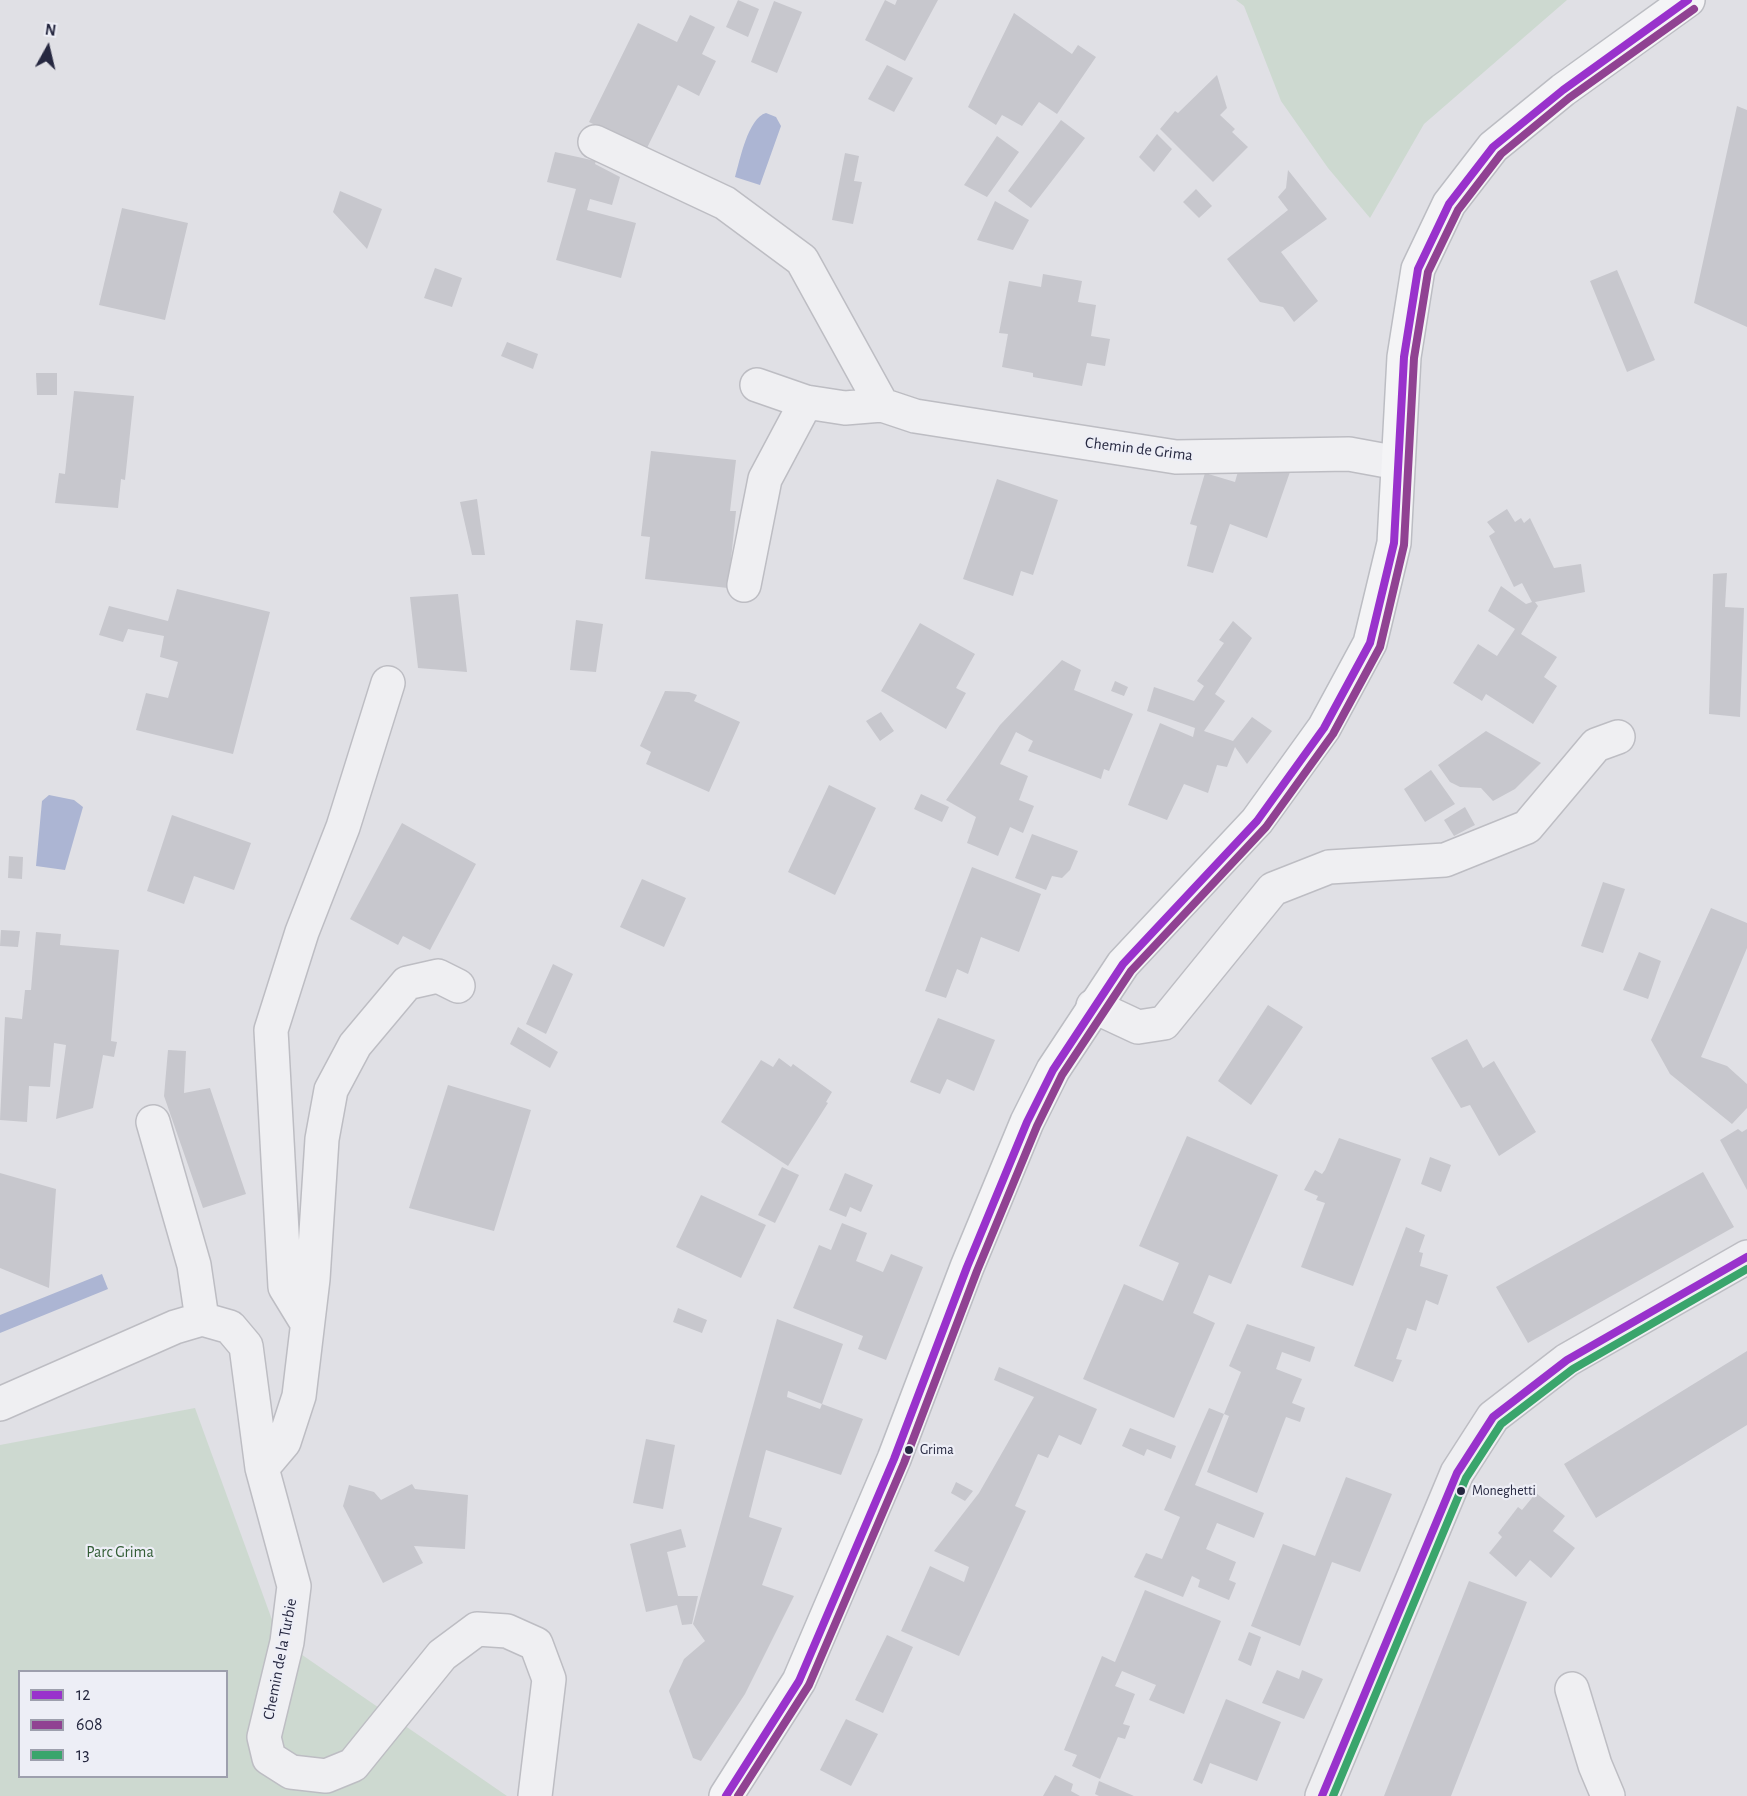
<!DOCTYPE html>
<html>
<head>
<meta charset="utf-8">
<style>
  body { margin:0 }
  #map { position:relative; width:1747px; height:1796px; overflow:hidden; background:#e0e0e5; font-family:"Alegreya Sans",sans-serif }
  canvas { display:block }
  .legend { position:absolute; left:18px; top:1670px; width:210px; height:108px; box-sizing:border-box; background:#edeef6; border:2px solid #9d9fad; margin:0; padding:8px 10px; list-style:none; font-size:18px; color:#262840 }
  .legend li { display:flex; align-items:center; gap:12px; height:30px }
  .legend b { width:30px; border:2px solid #9d9fad }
  .north { position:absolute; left:18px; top:18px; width:60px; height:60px; -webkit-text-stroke:4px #edeef6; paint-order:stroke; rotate:8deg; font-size:16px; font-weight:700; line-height:24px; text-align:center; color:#262840 }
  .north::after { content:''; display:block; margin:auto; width:21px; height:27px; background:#262840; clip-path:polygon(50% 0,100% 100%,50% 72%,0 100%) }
</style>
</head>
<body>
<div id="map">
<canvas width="1747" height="1796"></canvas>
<ul class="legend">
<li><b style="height:8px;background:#9932cc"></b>12</li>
<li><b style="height:8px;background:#904292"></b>608</li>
<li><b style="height:8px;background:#3aa56c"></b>13</li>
</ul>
<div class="north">N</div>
</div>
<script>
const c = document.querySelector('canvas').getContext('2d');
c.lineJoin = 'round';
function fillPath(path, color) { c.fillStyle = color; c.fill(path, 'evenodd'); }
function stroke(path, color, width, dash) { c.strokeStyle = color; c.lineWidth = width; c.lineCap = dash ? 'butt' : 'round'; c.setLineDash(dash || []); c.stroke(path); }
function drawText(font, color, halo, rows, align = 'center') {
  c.font = font + ' "Alegreya Sans",sans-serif'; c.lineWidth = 4.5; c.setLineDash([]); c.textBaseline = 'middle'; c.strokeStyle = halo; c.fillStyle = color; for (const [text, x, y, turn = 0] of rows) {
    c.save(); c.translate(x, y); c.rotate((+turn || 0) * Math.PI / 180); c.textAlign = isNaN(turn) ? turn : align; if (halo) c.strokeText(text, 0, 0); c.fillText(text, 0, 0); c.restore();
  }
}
fillPath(new Path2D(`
  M1236 0H1567L1424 124 1370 218 1328 168 1281 101 1244 6Z
  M195 1408 279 1639 507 1796H0V1445ZM20 1672H226V1776H20Z`), '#cdd9d0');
fillPath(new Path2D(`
  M766 113 776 117 781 126 760 185 735 177C740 160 748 118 766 113Z
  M49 795 74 800 83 807 65 870 36 866 42 801Z
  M102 1274 108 1289 0 1333V1315Z`), '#acb5d3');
fillPath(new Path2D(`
  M738 0 759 9 748 37 726 27Z
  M885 0 895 5 897 0H938L905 61 865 40Z
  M774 1 802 12 777 73 751 62Z
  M1014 13 1072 54 1078 45 1096 57 1057 114 1039 102 1022 126 1002 115 996 125 968 107Z
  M690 15 715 27 702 54 716 61 699 96 678 85 646 150 589 122 638 23 677 42Z
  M887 65 913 78 894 112 868 99Z
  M1217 75 1227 108 1220 115 1235 129 1232 132 1248 147 1213 182 1160 129 1175 111 1178 113Z
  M1737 106 1747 110V327L1694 303Z
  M1061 120 1085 138 1031 208 1008 191Z
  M1157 134 1172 149 1154 172 1139 157Z
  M997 136 1019 152 987 197 964 185Z
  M555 152 596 161 595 164 620 177 612 205 590 199 587 210 636 223 621 278 556 260 576 189 547 182Z
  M845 153 859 156 854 181 862 182 853 224 832 220Z
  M1288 170 1327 219 1281 252 1318 301 1294 322 1283 307 1260 302 1227 259 1288 210 1278 197 1286 188Z
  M1196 189 1212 206 1199 218 1183 202Z
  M340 191 382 209 367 249 333 212Z
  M995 201 1029 220 1013 250 977 240Z
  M122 208 188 223 165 320 99 305Z
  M435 268 462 278 452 307 424 298Z
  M1617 270 1655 360 1627 372 1590 281Z
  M1043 274 1082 281 1078 302 1096 305 1091 336 1110 339 1105 366 1087 363 1082 386 1033 377V373L1002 367 1008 334 999 333 1009 281 1041 287Z
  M507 342 538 354 533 369 501 356Z
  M36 373H57V395H37Z
  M74 391 134 396 125 480 121 479 118 508 55 503 59 473 65 474Z
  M651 451 736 460 730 511H736L728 588 645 579 650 537 641 536Z
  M1239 468 1291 469 1267 538 1230 524 1213 573 1187 566 1197 526 1190 524 1205 473 1235 482Z
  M997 479 1058 500 1033 575 1021 571 1013 596 963 579Z
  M477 499 485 555H472L460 502Z
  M1507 509 1515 522 1521 518 1524 523 1530 518 1554 568 1581 564 1585 592 1535 602 1538 606 1521 634 1557 657 1544 677 1557 686 1533 724 1486 694 1482 701 1453 683 1478 644 1497 656 1515 629 1488 611 1501 586 1526 604 1532 602 1522 583 1514 587 1489 536 1495 532 1487 522Z
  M1727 573 1725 607 1744 608 1740 717 1709 714 1713 574Z
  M177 589 270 612 233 754 136 730 146 693 168 698 178 662 160 657 164 636 128 629 123 642 99 635 109 606 168 621Z
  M458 594 467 672 418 668 410 597Z
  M576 620 603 624 596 672 570 670Z
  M1233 621 1252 638 1215 694 1225 701 1204 731 1233 741 1252 717 1272 731 1247 764 1235 747 1227 767 1217 765 1208 793 1184 784 1167 820 1128 805 1160 723 1193 737 1195 728 1147 711 1154 687 1194 701 1204 686 1197 681 1224 643 1219 640Z
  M920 623 975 654 956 688 966 693 946 729 881 691Z
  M1062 660 1081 670 1074 690 1133 714 1109 771 1104 769 1101 779 1028 751 1033 741 1016 732 1000 764 1028 776 1019 800 1034 806 1023 833 1010 827 998 856 967 843 976 817 946 800 1000 725Z
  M1115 681 1128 687 1124 696 1111 691Z
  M665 691 689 692 697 695 694 701 740 722 709 792 646 764 651 752 640 746Z
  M881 712 894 731 880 741 866 721Z
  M1486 731 1541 763 1515 789 1493 801 1481 788 1460 787 1450 782 1438 765Z
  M1431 770 1455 804 1425 822 1404 789Z
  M829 785 876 808 835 895 788 872Z
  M921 794 949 807 942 822 914 809Z
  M1465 807 1475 825 1454 836 1444 820Z
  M172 815 251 843 234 890 194 876 184 904 147 891Z
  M402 823 476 864 430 950 403 936 398 945 350 919Z
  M1032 834 1078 851 1070 870 1062 878 1052 876 1046 890 1015 878Z
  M9 856 23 857 22 879 8 878Z
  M972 867 1041 894 1019 952 981 937 968 974 957 969 946 998 925 991Z
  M642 879 686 898 664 947 620 927Z
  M1603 882 1625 889 1603 953 1581 946Z
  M1711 908 1747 923V948L1701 1057 1727 1066 1747 1084V1108L1732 1124 1670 1074 1651 1040Z
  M1 930 20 931 18 947 0 946Z
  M36 932 61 934 60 945 119 950 111 1041 117 1042 114 1057 103 1055 93 1108 56 1119 66 1045 54 1043 50 1087 29 1086 27 1122 0 1120 5 1017 22 1019 25 990H31Z
  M1639 952 1661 961 1648 999 1623 990Z
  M553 964 573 974 546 1034 526 1024Z
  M1268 1005 1303 1027 1251 1105 1218 1081Z
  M938 1018 995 1040 974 1091 947 1079 940 1094 910 1082Z
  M518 1027 558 1052 550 1068 510 1044Z
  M1467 1039 1483 1068 1494 1061 1536 1132 1499 1156 1470 1105 1461 1108 1431 1058Z
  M168 1050 186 1051 184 1093 210 1088 246 1194 203 1208 164 1096Z
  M779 1058 791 1067 793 1064 832 1092 826 1102 828 1103 788 1166 721 1122 761 1060 773 1067Z
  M448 1085 531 1110 494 1231 409 1208Z
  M1738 1129 1742 1132 1747 1129V1190L1720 1140Z
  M1187 1136 1278 1175 1231 1284 1209 1275 1193 1313 1215 1323 1174 1418 1083 1379 1124 1284 1163 1301 1179 1263 1139 1246Z
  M1339 1138 1401 1159 1353 1286 1301 1267 1325 1203 1316 1200 1318 1196 1304 1190 1315 1170 1322 1174 1325 1170Z
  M1430 1157 1451 1165 1441 1192 1421 1184Z
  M782 1167 799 1175 775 1223 758 1215Z
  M1703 1172 1734 1227 1528 1343 1496 1287Z
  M0 1173 56 1189 49 1288 0 1268Z
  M845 1173 873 1185 861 1212 850 1207 846 1217 829 1210Z
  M701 1195 766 1225 741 1278 676 1247Z
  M842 1223 867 1233 856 1261 883 1272 891 1254 923 1267 886 1360 858 1349 863 1336 793 1308 819 1245 831 1250Z
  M1406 1227 1425 1235 1419 1252 1423 1253 1420 1266 1448 1275 1438 1305 1426 1300 1416 1331 1407 1328 1396 1359 1402 1360 1393 1382 1354 1366Z
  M678 1308 707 1320 702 1333 673 1322Z
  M777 1319 843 1344 822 1404 863 1419 841 1475 766 1450 749 1517 782 1528 762 1585 794 1596 745 1694 701 1761 693 1758 669 1691 684 1659 705 1641 693 1624ZM788 1391 822 1404 820 1409 787 1397Z
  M1247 1324 1315 1347 1310 1362 1282 1352 1276 1369 1302 1379 1292 1403 1305 1408 1300 1422 1286 1417 1257 1493 1207 1472 1229 1416 1224 1414 1241 1372 1229 1366Z
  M1747 1351V1425L1596 1518 1564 1464Z
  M999 1367 1097 1409 1081 1445 1059 1435 1048 1458 1038 1454 1015 1506 1026 1511 959 1656 901 1631 930 1566 964 1582 969 1567 934 1551 979 1493 1034 1397 994 1380Z
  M1209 1408 1224 1414 1195 1485 1264 1513 1254 1538 1217 1523 1206 1549 1236 1562 1229 1580 1236 1583 1229 1600 1198 1587 1200 1580 1192 1576 1183 1597 1134 1577 1146 1553 1162 1559 1180 1517 1164 1510Z
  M1130 1428 1176 1446 1171 1459 1147 1449 1144 1456 1122 1446Z
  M646 1439 675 1445 663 1509 633 1503Z
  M1346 1477 1392 1494 1360 1572 1332 1562 1300 1646 1251 1626 1283 1544 1315 1556Z
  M956 1482 973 1491 965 1501 951 1493Z
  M412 1484 415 1489 468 1495 465 1549 414 1546 423 1563 383 1583 343 1506 349 1485 374 1492 381 1500Z
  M1536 1493 1565 1516 1553 1531 1575 1548 1551 1578 1530 1560 1516 1577 1489 1553 1502 1537 1498 1533 1518 1507 1522 1510Z
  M681 1529 686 1547 667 1552 678 1596H698L692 1624 682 1625 677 1605 646 1612 630 1544Z
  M1469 1581 1527 1602 1451 1796H1384Z
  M1145 1590 1221 1621 1184 1714 1149 1700 1156 1685 1122 1671 1115 1686 1135 1694 1123 1724 1130 1726 1125 1739 1118 1737 1100 1779 1072 1766 1077 1755 1064 1750 1102 1656 1115 1662Z
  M1249 1632 1261 1637 1251 1666 1238 1660Z
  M887 1635 913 1647 883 1713 855 1700Z
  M1277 1670 1299 1679 1302 1670 1323 1679 1304 1719 1262 1703Z
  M1226 1699 1281 1722 1257 1781 1210 1763 1202 1784 1193 1780Z
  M846 1719 878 1734 851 1786 820 1770Z
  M1055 1775 1073 1784 1071 1791 1080 1796H1043Z
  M1099 1781 1134 1796H1099L1095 1794Z`), '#c7c7cd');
const minor = new Path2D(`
  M595 142 725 203 802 260 882 405
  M757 385 806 402 845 408 882 405 915 416 1176 457 1349 454 1398 463
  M744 585 765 479 806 402
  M1093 1006 1138 1027 1164 1023 1273 889 1329 867 1445 860 1527 827 1596 745 1618 737
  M153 1122 194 1265 202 1319
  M307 1323 285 1287 271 1030 302 932 343 827 388 683
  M0 1404 175 1327 202 1319 230 1327 246 1346 262 1468 294 1586 287 1642 264 1737 269 1758 291 1772 326 1776 353 1765 442 1655 477 1629 507 1631 536 1644 549 1679 535 1796
  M262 1468 284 1442 299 1396 313 1279 322 1139 331 1090 355 1045 407 983 438 976 458 986
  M1572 1689 1595 1765 1608 1796
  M1322 1796 1457 1473 1493 1417 1567 1360 1747 1257`);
const major = new Path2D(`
  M726 1796 799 1681 894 1459 967 1267 1027 1122 1053 1070 1123 964 1257 821 1324 728 1370 643 1394 543 1404 357 1418 269 1449 204 1493 147 1563 90 1688 0`);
stroke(minor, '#bdbdc3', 36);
stroke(major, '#bcbdc3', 36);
stroke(minor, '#efeff2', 33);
stroke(major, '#f4f4f6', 33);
stroke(new Path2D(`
  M726 1796 799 1681 894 1459 967 1267 1027 1122 1053 1070 1123 964 1257 821 1324 728 1370 643 1394 543 1404 357 1418 269 1449 204 1493 147 1563 90 1688 0
  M1322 1796 1457 1473 1493 1417 1567 1360 1747 1257`), '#9932cc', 8);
stroke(new Path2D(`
  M738 1796 809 1685 904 1463 977 1271 1037 1126 1062 1075 1131 971 1266 827 1333 734 1380 647 1404 545 1414 358 1428 272 1458 210 1501 154 1569 98 1694 9`), '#904292', 8);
stroke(new Path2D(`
  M1333 1796 1466 1478 1501 1424 1573 1369 1747 1269`), '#3aa56c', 8);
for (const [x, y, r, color] of [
  [909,1450,5,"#262840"],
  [1461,1491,5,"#262840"]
]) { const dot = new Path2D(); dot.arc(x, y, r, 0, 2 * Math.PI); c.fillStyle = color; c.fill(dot); stroke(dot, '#edeef6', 2); }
drawText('14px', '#262840', '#edeef6', [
  ["Grima",920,1450],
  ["Moneghetti",1472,1491]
], 'left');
drawText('16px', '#262840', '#edeef6', [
  ["Chemin de Grima",1139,449,7],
  ["Chemin de la Turbie",280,1659,-79]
]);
drawText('16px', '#325d35', '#edeef6', [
  ["Parc Grima",120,1552]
]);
</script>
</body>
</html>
